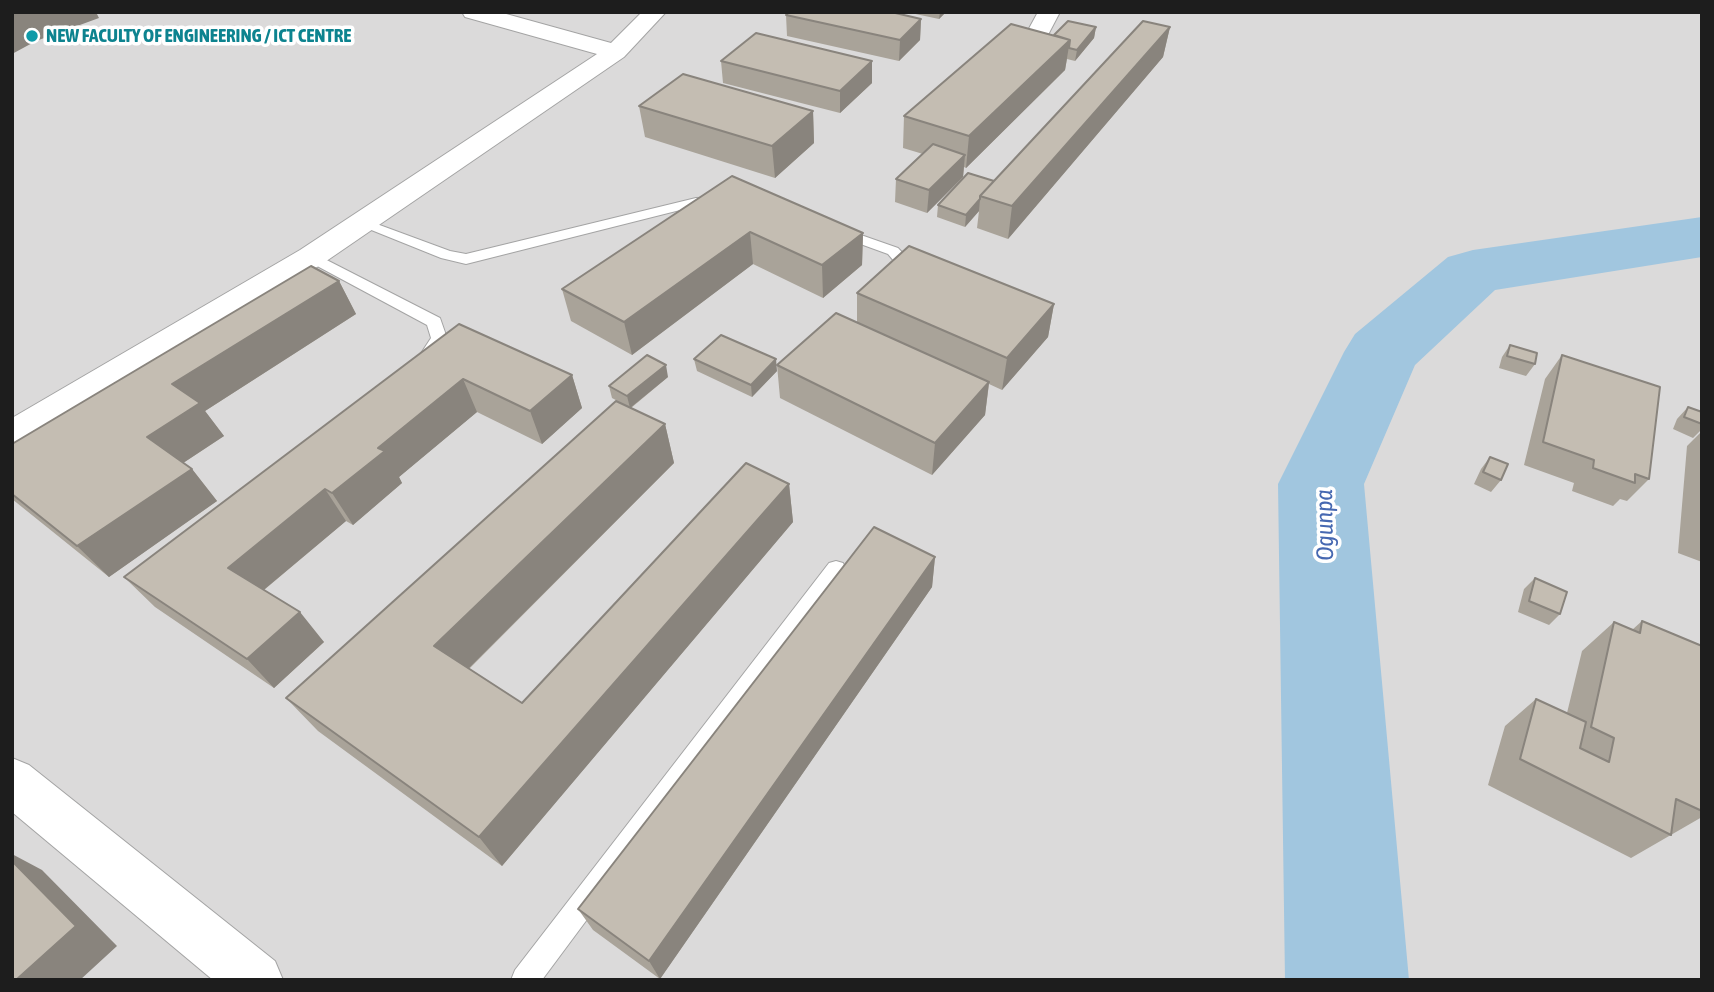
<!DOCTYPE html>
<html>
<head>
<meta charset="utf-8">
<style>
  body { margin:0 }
  #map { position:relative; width:1714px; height:992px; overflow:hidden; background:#efede3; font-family:"Asap Condensed",sans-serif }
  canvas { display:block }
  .frame { position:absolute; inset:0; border:14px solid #1d1d1d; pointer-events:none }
</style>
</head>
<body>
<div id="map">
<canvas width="1714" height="992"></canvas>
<div class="frame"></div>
</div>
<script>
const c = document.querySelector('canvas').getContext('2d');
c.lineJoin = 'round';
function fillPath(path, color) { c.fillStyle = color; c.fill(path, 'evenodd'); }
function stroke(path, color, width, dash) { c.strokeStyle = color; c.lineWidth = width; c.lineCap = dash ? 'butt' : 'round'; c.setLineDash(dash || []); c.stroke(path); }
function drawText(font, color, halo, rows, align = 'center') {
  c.font = font + ' "Asap Condensed",sans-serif'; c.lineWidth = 7; c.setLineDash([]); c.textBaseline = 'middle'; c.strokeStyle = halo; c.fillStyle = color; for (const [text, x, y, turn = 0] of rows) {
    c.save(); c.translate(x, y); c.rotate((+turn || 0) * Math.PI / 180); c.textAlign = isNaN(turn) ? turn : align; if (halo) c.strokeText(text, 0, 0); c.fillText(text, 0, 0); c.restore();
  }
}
fillPath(new Path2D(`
  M12 12H1702V980H12Z`), '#dbdada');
fillPath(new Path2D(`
  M1702 217V257L1495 290 1415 365 1364 484 1409 980H1285L1278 484 1344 352 1355 334 1448 257 1473 250Z`), '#a1c6df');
const lane = new Path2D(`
  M715 197 722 201 720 204 696 206 466 264 441 258 354 223 356 220H366L450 251 466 254 696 198Z
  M838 227 898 248 915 266 908 278H898L895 275 899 267 888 254 833 234 831 231Z
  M311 252 440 318 447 338 430 365H418L416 361 431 338 427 325 306 260 303 257 306 254Z
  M836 561 843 563 846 569 843 575 542 980H511L515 970 829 563Z`);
const street = new Path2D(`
  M462 12H499L611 43 642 12H666L624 57 322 264 25 444 12 448V418L300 250 597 54 465 17Z
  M1038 12H1060L1040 50H1024L1020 45Z
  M12 758 29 765 275 961 283 980H213L12 812Z`);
stroke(lane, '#a4a4a4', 2);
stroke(street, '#a4a4a4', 2);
fillPath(lane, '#fff');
fillPath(street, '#fff');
fillPath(new Path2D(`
  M906 12H946L939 19Z
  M786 15 921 19 920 40 899 61 787 36Z
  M1096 27 1094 38 1075 61 1067 59 1065 70 966 168 964 167 963 177 927 213 895 202 896 179 923 154 903 148 904 116 1054 35Z
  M1170 27 1163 57 1008 239 977 228 979 211 965 227 937 217 938 205 994 181Z
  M721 61H872V83L840 113 723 83Z
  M639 106 813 111 814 143 775 178 645 137Z
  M732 176 863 233 862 265 823 298 753 264 632 355 571 321 562 289Z
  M339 281 356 314 205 411 224 436 183 463 192 469 217 501 109 577 12 499V444Z
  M857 293 1054 304 1048 337 1002 390 989 384 985 415 932 475 780 398 777 365 857 322Z
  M459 324 572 375 582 408 542 444 477 412 399 477 402 483 353 525 346 521 264 590 324 642 274 688 155 607 124 577Z
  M1510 345 1535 364 1526 376 1499 368 1502 357Z
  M1562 355 1649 479 1627 501 1620 499 1613 506 1572 491 1574 483 1524 465 1545 379Z
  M694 359 777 371 752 397 697 371Z
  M668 377 631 408 665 424 674 463 469 669 522 703 789 484 793 522 502 866 318 731 286 698 625 405 612 398 609 386Z
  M1688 407 1702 412V429L1693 438 1673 429 1677 419Z
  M1702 431V562L1678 553 1687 446Z
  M1490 457 1501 480 1491 492 1474 484 1481 469Z
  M935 557 932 587 660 979 593 930 578 909Z
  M1535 578 1560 614 1549 625 1518 612 1524 589Z
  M1642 621 1702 646V817L1631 858 1488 785 1505 726 1536 699 1567 713 1582 651 1614 622 1632 630Z`), '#a9a399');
fillPath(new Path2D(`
  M15 12H96L99 18 36 41 12 54V14Z
  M940 12H946L939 19Z
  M921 19 920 40 899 61 900 40Z
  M1096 27 1094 38 1075 61 1077 50Z
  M1170 27 1163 57 1008 239 1012 206Z
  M1070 40 1065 70 966 168 969 136Z
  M872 61V83L840 113V91Z
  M813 111 814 143 775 178 772 146Z
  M965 155 963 177 927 213 929 190Z
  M980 199 979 211 965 227 966 215Z
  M750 232 753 264 632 355 624 322Z
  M863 233 862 265 823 298 822 265Z
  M339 281 356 314 205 411 224 436 174 469 147 437 172 384Z
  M1054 304 1048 337 1002 390 1007 358Z
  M776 359 777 371 752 397 751 385Z
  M666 365 668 377 630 408 627 396Z
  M572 375 582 408 542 444 530 411Z
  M463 379 477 412 399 477 402 483 353 525 332 493 378 448Z
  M989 382 985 415 932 475 935 443Z
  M665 424 674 463 456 681 434 646Z
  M192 469 217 501 109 577 77 546Z
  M789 484 793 522 502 866 479 837Z
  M325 489 346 521 254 598 228 568Z
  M935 557 932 587 660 979 649 961Z
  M300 612 324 642 274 688 247 659Z
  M12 854 42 870 117 946 80 980H16Z`), '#89847d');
const building = new Path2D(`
  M789 12H891L921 19 900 40 786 15Z
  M1068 21 1096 27 1077 50 1069 48 1070 40 1054 35Z
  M1143 21 1170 27 1012 206 980 196Z
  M1011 24 1070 40 969 136 904 116Z
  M756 33 872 61 840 91 721 61Z
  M683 74 813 111 772 146 639 106Z
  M933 144 965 155 929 190 896 179Z
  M968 173 994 181 980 196V199L966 215 938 205Z
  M732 176 863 233 822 265 750 232 624 322 562 289Z
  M909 246 1054 304 1007 358 857 293Z
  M311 266 339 281 172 384 200 403 147 437 192 469 77 546 12 494V444Z
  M836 313 989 382 935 443 777 365Z
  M459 324 572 375 530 411 463 379 378 448 385 451 332 493 325 489 228 568 300 612 247 659 124 577Z
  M721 335 776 359 751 385 694 359Z
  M1510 345 1537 353 1535 364 1507 356Z
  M647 355 666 365 627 396 609 386Z
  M1562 355 1660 387 1649 479 1635 474V483L1593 468 1594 460 1543 442Z
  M616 401 665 424 434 646 522 703 746 463 789 484 479 837 286 698Z
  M1688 407 1702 412V424L1684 417Z
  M1490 457 1508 464 1501 480 1483 472Z
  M874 527 935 557 649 961 578 909Z
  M1535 578 1567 592 1560 614 1529 601Z
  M1642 621 1702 646V811L1676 799 1671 835 1520 759 1536 699 1586 722 1580 748 1609 762 1614 738 1591 727 1614 622 1640 633Z
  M12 861 76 926 16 980H12Z`);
fillPath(building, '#c4bdb2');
stroke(building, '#89847d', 2);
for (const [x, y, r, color] of [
  [32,36,7,"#0f9aa8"]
]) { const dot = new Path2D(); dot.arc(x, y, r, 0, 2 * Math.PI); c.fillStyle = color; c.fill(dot); stroke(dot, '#fff', 2.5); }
drawText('bold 19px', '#0d838f', '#fff', [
  ["NEW FACULTY OF ENGINEERING / ICT CENTRE",46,36]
], 'left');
drawText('italic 24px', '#4668b1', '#fff', [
  ["Ogunpa",1325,525,-91]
]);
</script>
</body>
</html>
